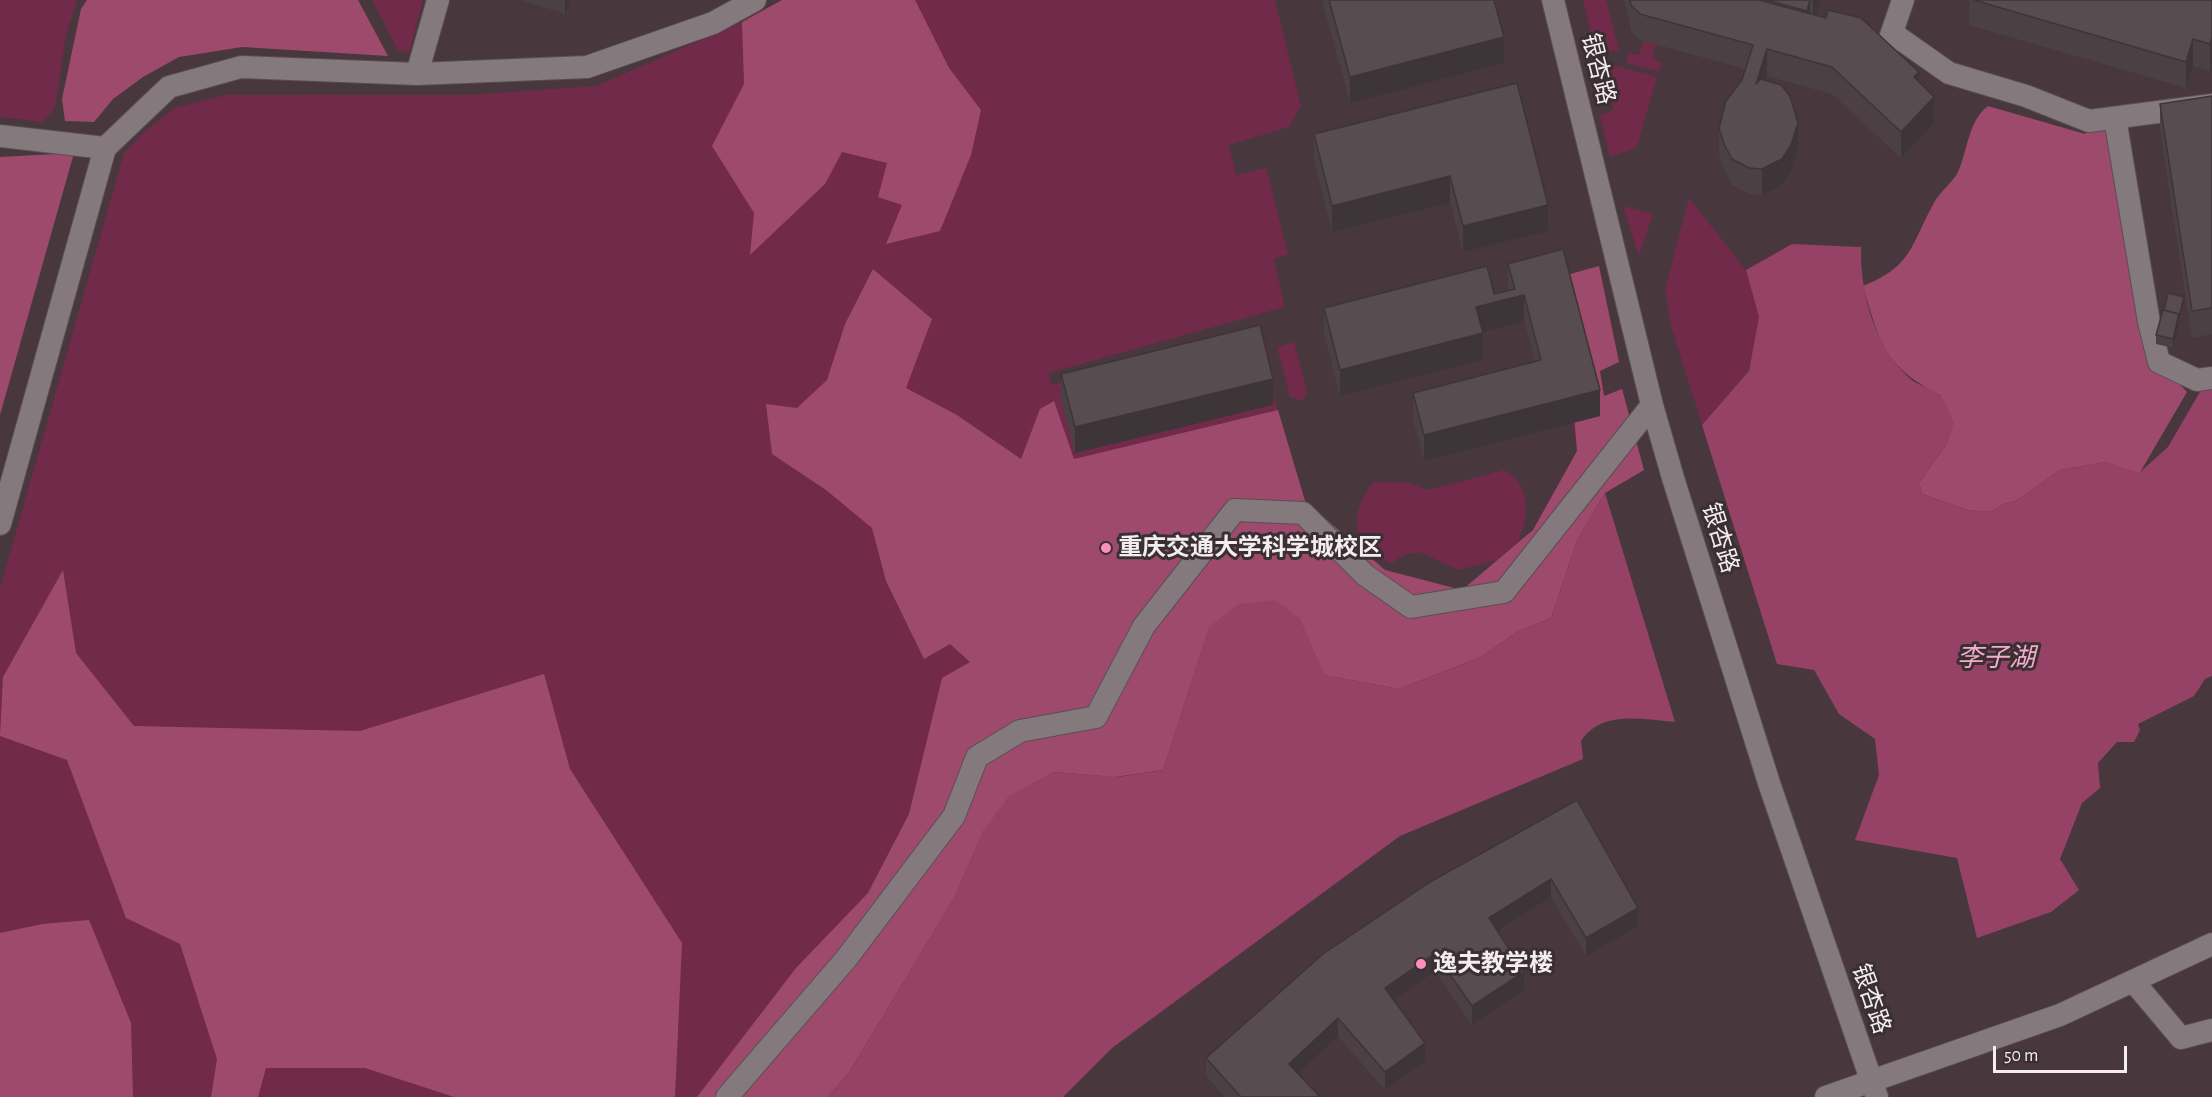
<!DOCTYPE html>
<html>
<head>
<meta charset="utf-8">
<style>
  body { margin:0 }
  #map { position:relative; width:2212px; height:1097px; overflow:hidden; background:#3a3034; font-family:"Alegreya Sans",sans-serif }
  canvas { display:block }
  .scale { position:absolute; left:1993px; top:1046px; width:134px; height:27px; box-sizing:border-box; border:3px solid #f4edef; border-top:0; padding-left:8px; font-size:18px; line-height:21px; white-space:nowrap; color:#f4edef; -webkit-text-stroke:4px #3a3034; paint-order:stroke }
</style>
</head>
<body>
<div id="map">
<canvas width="2212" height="1097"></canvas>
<div class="scale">50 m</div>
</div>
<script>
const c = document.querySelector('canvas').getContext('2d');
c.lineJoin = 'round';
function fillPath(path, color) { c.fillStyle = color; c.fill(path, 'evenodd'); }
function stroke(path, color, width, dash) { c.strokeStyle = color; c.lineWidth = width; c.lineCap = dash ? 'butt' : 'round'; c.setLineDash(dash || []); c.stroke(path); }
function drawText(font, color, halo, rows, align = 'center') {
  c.font = font + ' "Alegreya Sans","Noto Sans SC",sans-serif'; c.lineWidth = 6; c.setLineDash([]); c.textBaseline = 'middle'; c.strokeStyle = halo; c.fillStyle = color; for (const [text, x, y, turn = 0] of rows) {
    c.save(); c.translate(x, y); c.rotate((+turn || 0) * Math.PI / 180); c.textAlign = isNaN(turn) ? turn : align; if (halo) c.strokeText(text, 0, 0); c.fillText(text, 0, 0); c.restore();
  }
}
fillPath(new Path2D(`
  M0 0H2212V1097H0Z`), '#48373d');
fillPath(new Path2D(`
  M0 0H77L66 35 55 108 43 122 0 117Z
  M372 0H423L409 53 398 50Z
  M782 0H1275L1301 106 1289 127 1229 145 1236 175 1266 168 1288 254 1274 259 1285 307 1049 373 1051 385 1256 338 1305 501 1385 570 1462 590 1497 560 1459 570 1419 552 1404 555 1392 563 1369 556C1350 530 1355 506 1373 482H1406L1428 490 1504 470C1531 483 1530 519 1517 543L1533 530 1577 451 1573 423 1599 266 1619 362 1600 371 1604 396 1622 389 1644 470 1605 493 1577 540 1163 770 1118 777 1053 772 828 1097H0V588L124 153 145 131 175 108 225 95H467L596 86 742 22Z
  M1583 0H1606L1619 50 1582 58 1596 54Z
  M1643 41 1656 44 1652 58 1662 63 1659 72 1626 63 1629 53 1639 55Z
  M1598 61 1657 77 1637 146 1632 150 1610 157 1600 116 1614 109 1601 67 1588 70 1589 67Z
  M1689 198 1746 270 1759 317 1749 371 1702 425 1671 326 1665 289Z
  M1623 206 1653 214 1639 256Z
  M1294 342 1307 391 1303 401 1290 397 1277 347Z`), '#712a49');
fillPath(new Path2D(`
  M87 0H358L388 56 242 47 179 57 143 77 113 99 94 122 65 121 62 99 81 9Z
  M782 0H915L949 68 981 110 971 155 940 231 886 244 902 205 878 197 887 163 842 152 825 184 750 255 754 213 712 146 744 84 742 22Z
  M1988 106 2085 134 2089 121 2105 124 2144 346 2187 392 2139 474 2106 462 2060 470 2016 501 2004 504 1990 512 1968 510 1922 494 1919 483 1948 442 1940 395C1884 366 1880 344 1863 286 1914 266 1911 243 1935 201 1941 191 1952 183 1958 172 1968 150 1968 121 1988 106Z
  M74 153 0 415V157Z
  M1599 266 1619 362 1600 371 1604 396 1622 389 1644 470 1605 493 1577 540 1551 618 1517 632 1481 657 1399 689 1324 675 1299 618 1209 628 1163 770 1115 777 1053 772 984 830 954 898 850 1071 828 1097H697L796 968 868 893 909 814 942 678 970 662 950 644 924 659 886 581 872 528 826 490 772 454 766 404 797 408 827 380 845 324 873 269 932 319 906 388 957 415 1021 459 1040 409 1054 401 1074 459 1278 410 1305 501 1385 570 1462 590 1533 530 1577 451 1563 276Z
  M63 570 76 653 134 726 360 731 544 674 570 769 682 943 675 1097H454L365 1068H266L258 1097H211L217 1059 180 944 126 918 67 760 0 736 3 677Z
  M89 920 131 1023 133 1097H0V933L42 924Z`), '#9e4a6d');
fillPath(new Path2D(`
  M1792 244 1861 247C1860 294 1875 350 1913 381 1921 386 1931 388 1938 394 1945 399 1950 414 1954 422L1948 442 1919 483 1922 494 1968 510 1990 512 2004 504 2016 501 2060 470 2106 462 2139 473 2168 447 2201 390 2212 386V676L2205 679 2194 696 2138 724 2140 730 2134 742H2117L2098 763 2100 788 2082 803 2060 859 2079 890 2051 912 1977 938 1957 858 1855 840 1879 775 1875 739 1839 714 1814 670 1777 664 1702 425 1749 371 1759 317 1746 270Z
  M1605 493 1675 722C1643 719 1601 710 1581 741L1583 759 1400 836 1112 1048 1063 1097H828L850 1071 954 898 984 830 1009 796 1053 772 1118 777 1163 770 1209 627 1239 604 1275 600 1299 618 1325 675 1399 689 1481 657 1517 632 1551 618 1577 540Z`), '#954266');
const minor = new Path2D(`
  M1553 0 1652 405 1673 478 1769 783 1877 1097
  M1892 33 1949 73 2026 96 2089 121 2212 105
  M1887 47 1903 0
  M417 74 438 0
  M2115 118 2149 322 2159 362 2197 380 2212 378
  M0 136 105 148
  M0 524 105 148 169 87 241 67 417 74 587 67 713 23 755 0
  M2133 981 2181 1038 2212 1030
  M727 1097 846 959 954 816 977 757 1020 731 1096 717 1144 626 1235 510 1303 513 1365 575 1411 607 1504 592 1652 405
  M1826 1097 2060 1015 2212 944`);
stroke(minor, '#584f53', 24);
stroke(minor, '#84797d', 22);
fillPath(new Path2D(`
  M521 0H570L565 14Z
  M1322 0H1494L1504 63 1350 103Z
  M1624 0H1759L1767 2V0H1821L1817 15 1919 82 1934 123 1901 158 1832 94 1767 76 1765 81 1798 149 1791 171 1782 185 1762 195 1749 194 1732 185 1724 170 1719 154V128L1742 80 1745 69 1640 40 1631 31Z
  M1969 0H2212V63L2210 71 2193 66 2186 88 1969 25Z
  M1517 83 1548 231 1463 252 1450 203 1332 232 1314 160V134Z
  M2212 96V334L2192 338 2160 131V104Z
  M1508 264 1600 416 1424 461 1413 419V393L1535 361 1524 321 1483 332V360L1340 396 1324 334V308L1494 294 1508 291Z
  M2184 302 2173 348 2156 344V335L2164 310Z
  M1061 374 1273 405 1075 453 1061 400Z
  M1577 800 1638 926 1586 956 1551 897 1497 931 1524 990 1472 1025 1435 971 1394 1000 1425 1061 1385 1090 1338 1036 1298 1073 1320 1097H1225L1206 1076V1058Z`), '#4b4144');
fillPath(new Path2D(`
  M565 0H570L565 14Z
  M1810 0V26L1807 37V11Z
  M1813 0H1821L1813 27Z
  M1504 37V63L1350 103V77Z
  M2212 37V63L2210 71V44Z
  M2193 39V66L2186 88V62Z
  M1767 49V76L1756 110V84Z
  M1919 72V99L1914 77Z
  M1934 97V123L1901 158V132Z
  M1798 123V149L1791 171 1782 185 1762 195V169Z
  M1450 176V203L1332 232V206Z
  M1548 205V231L1463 252V226Z
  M1524 295V321L1476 334V307Z
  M2184 297V302L2179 321V317Z
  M2179 314V324L2173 348V339Z
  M1483 333V360L1340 396V370Z
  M1273 379V405L1075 453V427Z
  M1600 390V416L1424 461V435Z
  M1551 879V897L1489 936V918Z
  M1638 908V926L1586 956V938Z
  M1435 953V971L1385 1006V988Z
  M1524 972V990L1472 1025V1006Z
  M1338 1018V1036L1289 1082V1064Z
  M1425 1043V1061L1385 1090V1072Z`), '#3d3537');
const building = new Path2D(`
  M1329 0H1494L1504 37 1350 77Z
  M1630 0H1759L1826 18 1828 10 1861 18 1919 72 1914 77 1934 97 1901 132 1832 67 1767 49 1756 84 1761 79 1781 85 1790 96 1798 123 1791 145 1782 159 1762 169 1749 168 1732 159 1724 144 1719 128 1726 101 1742 80 1753 45 1640 14 1631 5Z
  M1767 0H1810L1807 11Z
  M1974 0H2212V37L2210 44 2193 39 2186 62Z
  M1517 83 1548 205 1463 226 1450 176 1332 206 1314 134Z
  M2212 96V308L2192 311 2160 104Z
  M1563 249 1600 390 1424 435 1413 393 1541 360 1524 295 1476 307 1483 333 1340 370 1324 308 1487 266 1494 294 1515 289 1508 264Z
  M2168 293 2184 297 2179 317 2178 316 2179 314 2164 310Z
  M2163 310 2179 314 2173 339 2156 335Z
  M1260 325 1273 379 1075 427 1061 374Z
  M1577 800 1638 908 1586 938 1551 879 1489 918 1524 972 1472 1006 1435 953 1385 988 1425 1043 1385 1072 1338 1018 1289 1064 1320 1097H1241L1206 1058 1323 954 1430 882Z`);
fillPath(building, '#574c4f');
stroke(building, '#3d3537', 1.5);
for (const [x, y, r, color] of [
  [1106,548,6,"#fe8ebb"],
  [1421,964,6,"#fe8ebb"]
]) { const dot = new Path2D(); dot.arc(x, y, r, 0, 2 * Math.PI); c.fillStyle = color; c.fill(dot); stroke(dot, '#3a3034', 2); }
drawText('24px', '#f4edef', '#3a3034', [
  ["银杏路",1598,69,76],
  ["银杏路",1720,538,73],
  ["银杏路",1871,999,71]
]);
drawText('bold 24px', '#f4edef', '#3a3034', [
  ["重庆交通大学科学城校区",1118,548],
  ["逸夫教学楼",1433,964]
], 'left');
drawText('italic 26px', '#f4adc7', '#3a3034', [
  ["李子湖",1996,658]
]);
</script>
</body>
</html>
